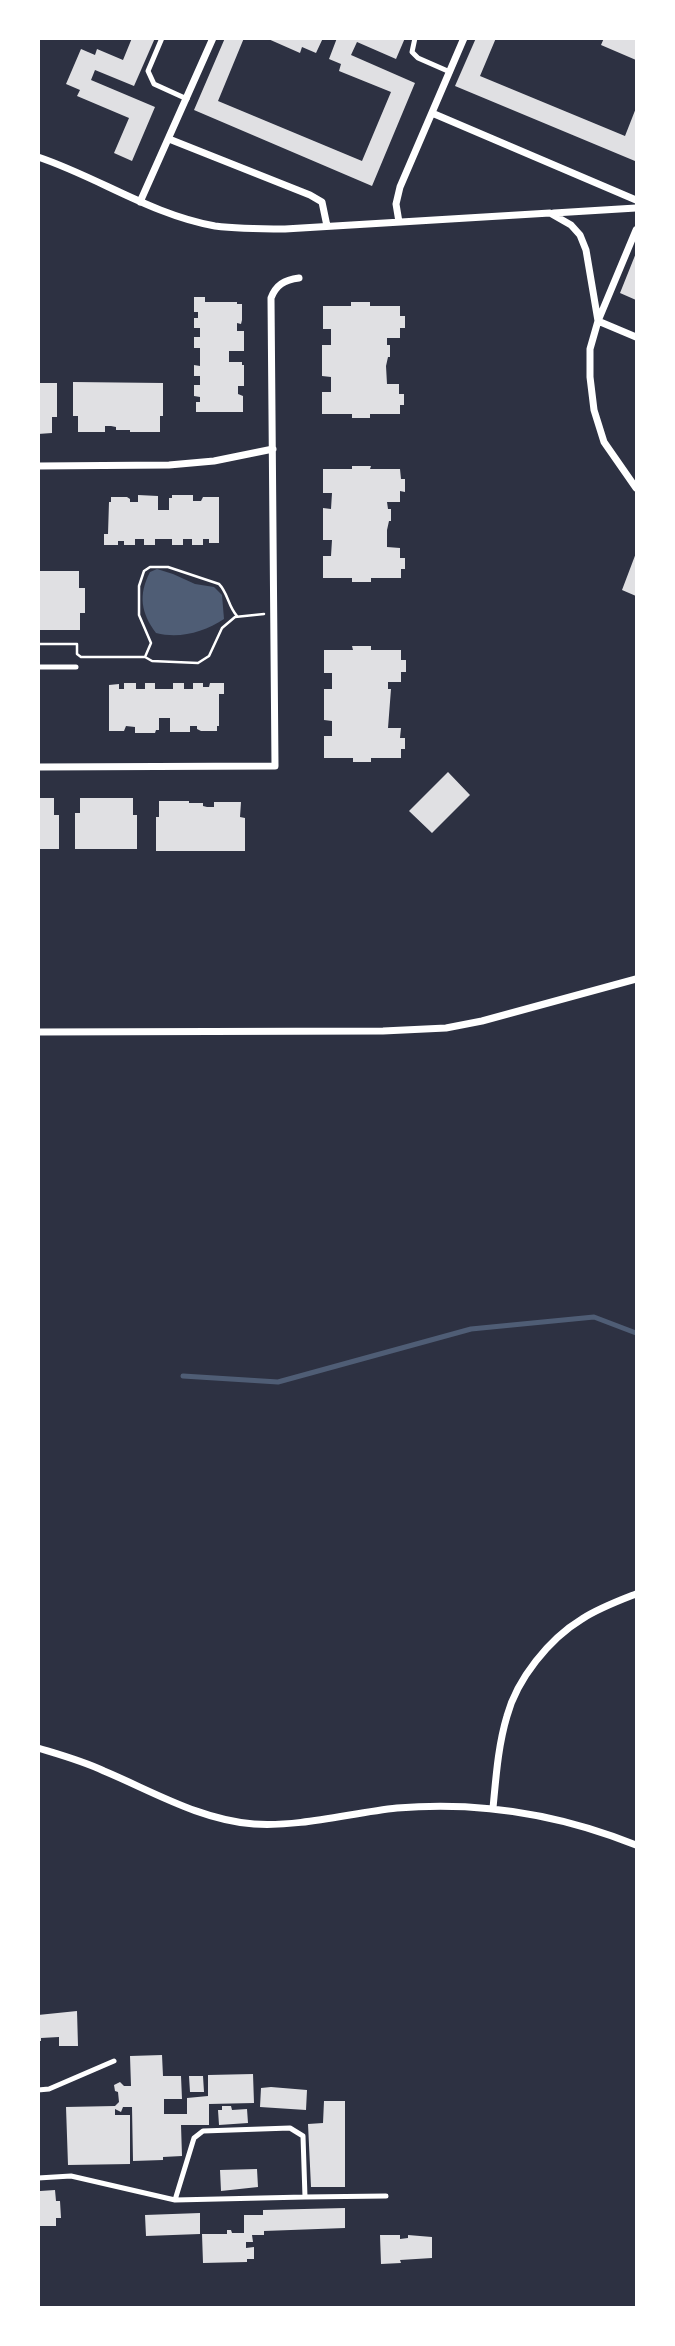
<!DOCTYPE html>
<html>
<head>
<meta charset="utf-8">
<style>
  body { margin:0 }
  #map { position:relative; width:675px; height:2346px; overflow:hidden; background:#2d3142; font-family:Jost,sans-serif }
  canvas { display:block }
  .frame { position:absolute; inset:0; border:40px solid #fff; pointer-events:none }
</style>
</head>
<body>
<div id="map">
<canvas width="675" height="2346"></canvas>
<div class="frame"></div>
</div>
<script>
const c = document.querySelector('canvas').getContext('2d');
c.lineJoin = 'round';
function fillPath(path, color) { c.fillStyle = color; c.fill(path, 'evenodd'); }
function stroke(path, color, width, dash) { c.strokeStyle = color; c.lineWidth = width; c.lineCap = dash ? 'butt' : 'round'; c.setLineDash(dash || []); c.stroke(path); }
fillPath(new Path2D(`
  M157 569 173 574 195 584 214 587 222 595 224 619C204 632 180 639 156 633 141 613 138 595 150 572Z`), '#4f5d75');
stroke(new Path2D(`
  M183 1376 278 1382 471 1329 594 1317 636 1333`), '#4f5d75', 5);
fillPath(new Path2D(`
  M132 38H155L134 86 95 70 91 80 155 107 132 161 114 153 129 118 77 96 80 90 66 84 81 49 95 55 97 49 123 60Z
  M225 38H244L218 101 362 161 391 92 339 71 341 64 329 59 337 38H405L396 59 357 42 351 55 415 83 372 186 194 110Z
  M266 38H323L316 53 302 47 300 53Z
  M476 38H496L480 76 625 136 636 108V157L635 161 455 86Z
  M604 38 636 39V60L601 45Z
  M636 253V300L620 293Z
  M194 297H205V302H237V304H242V320L241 324 237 323V331H244V351H229V362H242V365H244V386H238V394L243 396V412H196V402H200V397L194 396V385H200V376H194V365L200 366V348H194V337H200V328H194V318H198V312H194Z
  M351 302H370V306H400V316H405V328H400V338H387V345H390V357H388L386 366 387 384H399V394H404V405H400V414H370V418H352V414H322V392H331V377L322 376V345H331V329H323V306H351Z
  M73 382 163 383V416H160V432H130V430H116V427L111 426H105V432H78V416H73Z
  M38 383H57V417H52V433L38 434Z
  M352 466H371L370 469H400L401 479H405V492L400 491V502H387L388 509H391V521H389L387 530V547L400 548V558H405V569H401V578H371V582H352V578H323V556H331L332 540H323V508L331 509 332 493H323V469H352Z
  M138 495 158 496V510H169V498H172V495H193V501H201L203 497H219V543H209V539H203V545H192V539H183V545H172V539H155V545H144V539H135V545H124V541H118V545H104V534H108L109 502H111V497H127L130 499V502H138Z
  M636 553V596L622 590Z
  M38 571H79V588H85V613H80V630H38Z
  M352 646H371V650H401V660H406V672H401V682H388V689H391L388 728H401L400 738H405V749H401V758H371V762H353V758H324V736H332V721L324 720V689H332V673H324V650H353Z
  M124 683H136V689H145V683H155V689H173V683H184V689H193V683H203V687H209L210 683H224V694H219V726H217V731H201L197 729V726H190V732H170V718H159V730H156L155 733H135V727L126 726 124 731H109V685L119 684V689H124Z
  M448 772 470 795 432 833 409 811Z
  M38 798H54V815H59V849H38Z
  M80 798H133V815H137V849H75V813H80Z
  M159 801H189V803H203V806L207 807H214V802H241L240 817 245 818V851H156V817H159Z
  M77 2011 78 2046H59V2037L41 2038V2041H38V2015Z
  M162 2055 163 2076H181L182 2099H164V2114H187V2098L208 2096V2075L253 2074 254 2103 209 2104V2125H181L182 2156 163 2157V2160L133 2161 132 2107H123L121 2112 115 2109V2115H130V2164L68 2165 66 2107 115 2106 119 2102 118 2092 115 2091 114 2085 120 2082 124 2086H131L130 2056Z
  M189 2076H203L204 2092H190Z
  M271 2087 307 2090 306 2110 260 2107 261 2088Z
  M324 2101H345V2187H311L308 2124 323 2123Z
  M222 2106H231L232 2110 247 2109 248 2123 219 2125 218 2110H222Z
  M257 2169 258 2187 221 2191 220 2170Z
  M55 2190 56 2201H60L61 2218H56V2226H38L40 2191Z
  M345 2208V2228L264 2231V2235H252L253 2242H246V2248L254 2247V2259H247V2262L203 2263 202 2234H227V2230H231L232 2233H244V2215H263V2210Z
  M200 2213V2234L146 2236 145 2215Z
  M380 2235H400V2239L408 2238V2235L432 2237V2258L400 2260 401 2263 381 2264Z`), '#e0e0e3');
stroke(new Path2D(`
  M38 644H77V654L81 657H145L152 661 198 663 209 656 222 628 235 617 264 614
  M145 657 151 643 139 615V586L144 571 150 567H168L219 584C228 593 228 606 237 616`), '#fff', 2.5);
stroke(new Path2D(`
  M162 38 148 71 154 84 187 99
  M415 38 412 52 418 58 450 72
  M38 667H76
  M38 2090 49 2089 114 2061
  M38 2178 71 2176 175 2200 305 2197 303 2136 290 2128 203 2131 194 2138 175 2200
  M305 2197 386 2196`), '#fff', 5);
stroke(new Path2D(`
  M432 113 636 200
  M169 139 310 195 322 202 327 226
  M38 157C98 177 152 215 215 226 238 229 261 229 285 229L550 213 571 225 580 235 586 250 598 321 590 349V377L594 410 604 442 636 488
  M140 202 213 38
  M554 213 636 208
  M399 222 396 204 400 187 464 38
  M636 230 598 321 636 337
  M38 466 169 465 214 461 273 449
  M38 767 275 766 271 298C276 285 284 280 299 278
  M38 1032 383 1031 446 1028 482 1021 636 979
  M38 1748C61 1755 83 1761 104 1771 152 1791 200 1820 254 1824 301 1827 350 1813 397 1808 480 1801 559 1814 636 1845
  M493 1808C496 1777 498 1746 507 1716 517 1679 549 1639 582 1619 599 1608 618 1601 636 1594`), '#fff', 7);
</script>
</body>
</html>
